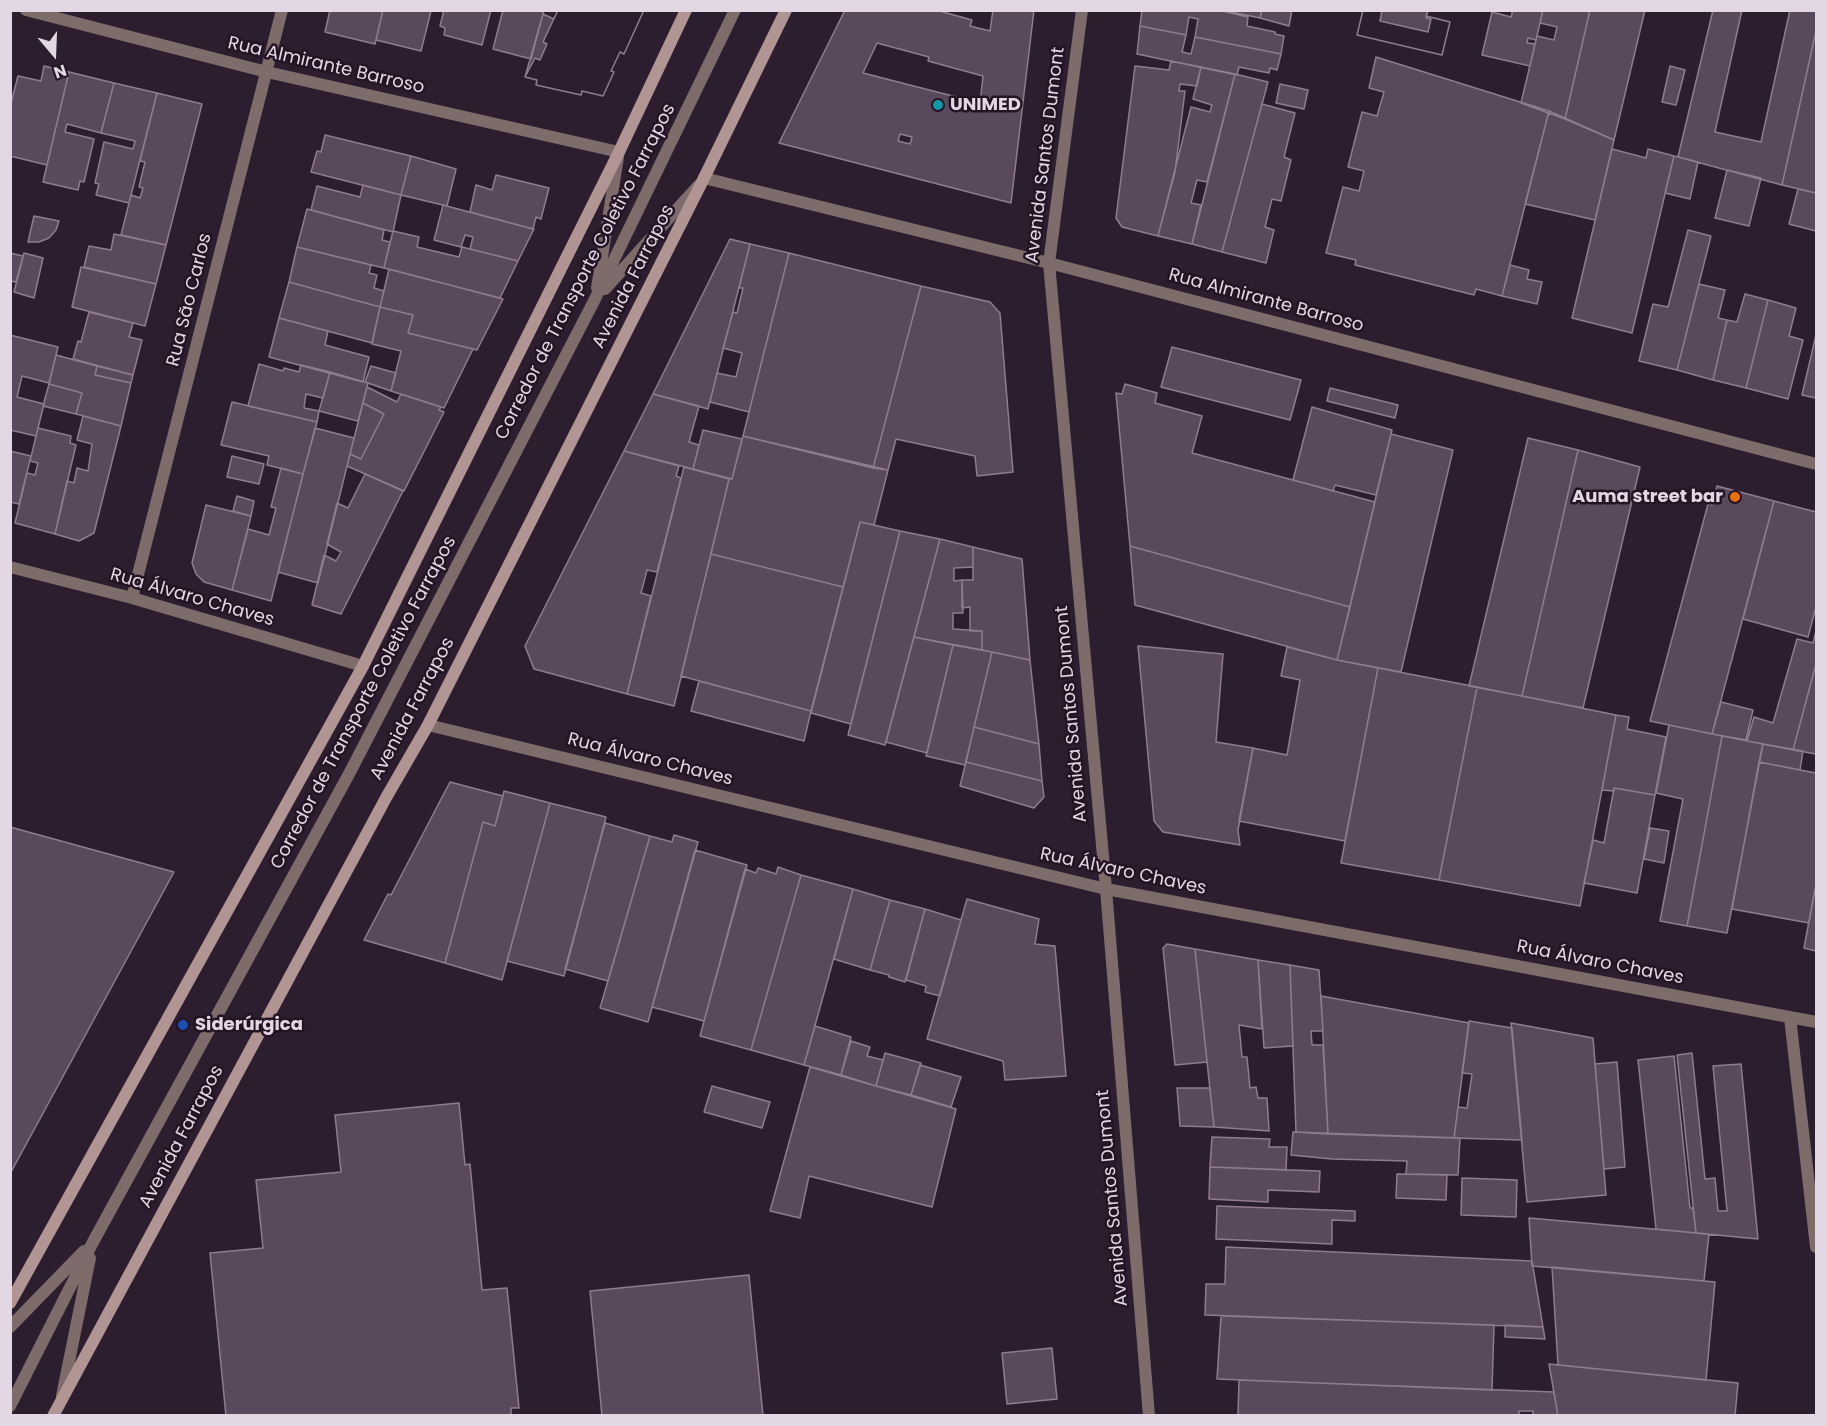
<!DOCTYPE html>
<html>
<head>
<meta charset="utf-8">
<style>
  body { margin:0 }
  #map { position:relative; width:1827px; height:1426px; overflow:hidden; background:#2d1e2f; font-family:Poppins,sans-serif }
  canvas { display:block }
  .frame { position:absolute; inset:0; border:12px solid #e2d7e3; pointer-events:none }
  .north { position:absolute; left:24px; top:24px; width:60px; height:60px; -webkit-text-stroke:4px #241425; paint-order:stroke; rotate:161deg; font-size:16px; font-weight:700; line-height:24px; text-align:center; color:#e2d7e3 }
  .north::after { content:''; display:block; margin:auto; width:21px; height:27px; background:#e2d7e3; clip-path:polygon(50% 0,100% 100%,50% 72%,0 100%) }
</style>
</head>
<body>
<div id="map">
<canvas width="1827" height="1426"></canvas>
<div class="frame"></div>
<div class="north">N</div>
</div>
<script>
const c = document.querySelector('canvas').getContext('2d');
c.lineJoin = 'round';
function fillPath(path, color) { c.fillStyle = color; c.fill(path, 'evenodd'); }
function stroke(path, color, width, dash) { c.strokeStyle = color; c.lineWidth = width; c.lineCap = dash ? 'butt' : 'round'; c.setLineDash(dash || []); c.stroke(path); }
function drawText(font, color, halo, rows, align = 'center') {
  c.font = font + ' Poppins,sans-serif'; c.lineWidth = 5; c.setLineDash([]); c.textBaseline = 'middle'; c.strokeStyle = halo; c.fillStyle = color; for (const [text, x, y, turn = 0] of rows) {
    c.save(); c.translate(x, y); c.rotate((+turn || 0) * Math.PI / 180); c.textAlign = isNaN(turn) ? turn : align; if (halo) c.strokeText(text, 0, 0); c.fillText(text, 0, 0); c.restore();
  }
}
const building = new Path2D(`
  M330 10H383L375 44 325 32Z
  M383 10 431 11 421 51 376 40Z
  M444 10H491L482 45 444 35 445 28 440 26Z
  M503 10H544L531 59 493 49Z
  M558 10H644L624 54 620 52 611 71 614 72 603 96 582 91 581 95 536 85 537 80 525 77 543 14 554 19Z
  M558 10H644L624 54 620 52 611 71 614 72 603 96 582 91 581 95 536 85 537 80 525 77 535 58 540 60 547 44 543 42Z
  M845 10H936L972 20 970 26 990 31 993 10H1034L1011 203 779 143ZM900 134 912 137 910 144 898 141Z
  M1142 10H1218L1248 17 1247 26 1275 32V34L1284 36 1281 54 1195 37 1198 19 1189 17 1186 35 1140 26Z
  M1222 10H1262L1260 18Z
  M1262 10H1292L1289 26 1260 18Z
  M1363 10H1428L1426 16 1450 22 1442 55 1357 35Z
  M1363 10H1428L1426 16 1450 22 1442 55 1357 35Z
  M1382 10H1428L1426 18 1431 19 1428 32 1380 21Z
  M1513 10H1543L1536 40 1528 38 1527 43 1535 44 1530 66 1482 55 1492 12 1511 17Z
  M1543 10H1590L1565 119 1521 103 1537 36 1554 40 1557 27 1540 23Z
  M1590 10H1645L1614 140 1565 119Z
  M1713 10H1742L1715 132 1761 142 1790 10H1816V31L1782 185 1678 157Z
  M1140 26 1186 35 1182 52 1191 54 1195 37 1281 54 1277 70 1270 68 1269 73 1239 67 1237 75 1137 54Z
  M1816 31V193L1782 185Z
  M877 43 929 57 928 61 983 76 980 103 863 73Z
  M1376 57 1549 111 1502 296 1476 289 1474 295 1355 265 1356 260 1326 253 1343 187 1359 191 1364 171 1348 167 1362 112 1377 116 1384 92 1369 88Z
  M1171 61 1201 67 1197 86 1180 84 1179 91H1185L1175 172 1158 236 1122 227 1116 218 1135 66 1169 70Z
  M44 66 69 72 47 165 10 156V107L18 76 41 81Z
  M1670 66 1685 70 1676 105 1662 102Z
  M1201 67 1235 74 1207 182 1197 180 1191 203 1201 205 1192 244 1158 236 1191 107 1210 112 1212 105 1193 99Z
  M69 72 114 83 101 133 67 124 65 132 94 139 84 182 80 181 78 190 43 182Z
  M1235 74 1268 82 1222 252 1192 244Z
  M114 83 157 93 129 203 96 195 99 184 95 183 104 142 133 149 135 141 101 133Z
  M1280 84 1308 90 1304 109 1276 103Z
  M157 93 202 104 166 245 121 235 131 195 140 198 143 188 139 187 145 162 140 161Z
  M1262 104 1295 113 1284 157 1291 160 1281 201 1272 199 1265 227 1274 230 1266 263 1222 252Z
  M1549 111 1614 140 1595 220 1525 204Z
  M325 135 411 156 401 195 311 172 317 151 321 152Z
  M1612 149 1646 158 1648 149 1674 156 1632 333 1572 318Z
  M411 156 456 169 447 206 401 195Z
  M1674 156 1698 162 1690 199 1665 193Z
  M1727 170 1761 178 1749 226 1715 218Z
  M496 175 549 188 541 219 536 217 533 229 470 212 476 185 492 190Z
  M363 185 401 195 393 232 311 210 317 186 360 197Z
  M1798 189 1816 193V231L1789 224Z
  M443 205 533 229H534L518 261 470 249 473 237 465 235 461 247 434 240Z
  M307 209 384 230 382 240 390 242 384 268 297 247Z
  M34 216 59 221 56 230 49 238 39 242H28Z
  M1688 230 1711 236 1677 370 1639 361 1653 304 1668 307Z
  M393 231 419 237 417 247 459 257 462 247 518 261 500 298 384 268Z
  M114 234 166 245 156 284 84 267 89 246 111 250Z
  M730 239 750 244 708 409 653 394Z
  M750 244 789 253 749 412 710 402 717 373 736 377 742 353 723 348 733 312 737 313 743 288H739Z
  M297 247 371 265 369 273 377 275 374 288 384 291 380 307 289 282Z
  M10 253 23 256 16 282 10 281Z
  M24 253 43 258 34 298 14 292Z
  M789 253 921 286 873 468 743 436Z
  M1510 265 1529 270 1527 279 1542 282 1537 304 1502 296Z
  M81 267 156 284 145 326 72 307Z
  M389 269 503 299 477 350 408 333 413 315 380 307Z
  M289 282 380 307 372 343 279 318Z
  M1699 284 1725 290 1718 318 1727 320 1713 380 1677 370Z
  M921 286 990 302 1000 313 1013 472 977 476 975 456 896 439 888 470 873 468Z
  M1745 294 1768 300 1746 388 1713 380 1727 320 1737 322Z
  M1768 300 1796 308 1789 336 1803 340 1788 399 1746 388Z
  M380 307 413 315 408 333 473 349 444 408 391 391 401 351 372 344Z
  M89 312 133 323 129 337 142 340 133 375 73 359 78 341 81 342Z
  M279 318 328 331 325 345 369 357 363 382 269 357Z
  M10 335 58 347 49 383 22 376 17 397 44 404 36 436 10 430Z
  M1816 335V398L1802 395Z
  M1172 347 1301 380 1290 420 1161 387Z
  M56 355 97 366 95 375 131 383 121 426 76 414 82 393 49 384Z
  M259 364 283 371 284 368 299 372 301 365 330 372 323 398 306 394 304 408 319 411 317 422 248 406Z
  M97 366 133 375 131 383 95 375Z
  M371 366 396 373 391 391 365 382Z
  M330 372 368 383 358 421 319 411Z
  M49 384 82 393 76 414 43 406Z
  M1125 384 1157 393 1155 403 1202 416 1192 453 1375 502 1350 607 1130 546 1116 393 1122 394Z
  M367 387 397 402 401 394 441 407 439 410 444 412 404 491 347 466 350 454 361 459 384 414 363 403Z
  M1330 388 1398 405 1395 418 1327 401Z
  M653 394 699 406 689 442 699 445 693 469 624 451Z
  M232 402 317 422 303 474 267 465 269 456 221 445Z
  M363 403 384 414 361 459 350 454Z
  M1312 407 1392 430 1376 495 1335 485 1333 491 1293 480Z
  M83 416 121 426 94 533 79 541 55 534 67 481 74 483 77 468 88 471 92 444 77 440Z
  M38 428 71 436 70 443 76 445 55 534 15 523 27 473 35 475 38 463 30 461Z
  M315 428 354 438 318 583 278 572Z
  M703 430 742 439 732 479 693 469Z
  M1391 434 1453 450 1401 672 1337 660Z
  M743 436 888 470 874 525 860 522 843 587 711 554 729 479H732Z
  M1528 438 1578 450 1522 696 1469 686Z
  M1578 450 1640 467 1583 708 1522 696Z
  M10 451 31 456 19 504 10 502Z
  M624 451 679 466 676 476 681 478 657 572 647 570 641 593 651 596 627 694 534 669 525 646Z
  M232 456 264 464 259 484 227 477Z
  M684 467 729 479 674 706 627 694Z
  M281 468 303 474 271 601 232 590 248 529 269 535 276 508 271 507Z
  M365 474 403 491 341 614 312 605 324 555 336 561 341 552 327 544 337 503 348 508Z
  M1717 486 1774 501 1712 734 1650 721 1708 504 1712 505Z
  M237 496 254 501 251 516 233 511Z
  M1774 501 1816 512V607L1808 637 1743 619Z
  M206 505 251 516 232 590 204 582 196 574 192 563Z
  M860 522 900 531 851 724 811 713Z
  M900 531 940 539 885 745 848 735Z
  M940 539 973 547V567L954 568V581L962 580 963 613H953V629L982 631V650L914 637Z
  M1130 546 1350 607 1337 660 1135 605Z
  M973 547 1022 559 1030 660 982 650V631H970V607L962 608V580H973Z
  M711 554 843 587 811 711 681 676Z
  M1816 631V664L1793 750 1747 741 1754 717 1773 723 1797 639 1813 643Z
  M914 637 953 645 927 753 886 742Z
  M953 645 992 652 965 765 926 756Z
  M1138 646 1223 654 1216 742 1253 748 1238 830 1240 845 1163 832 1154 821Z
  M1287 647 1337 660 1378 668 1345 841 1239 821 1253 748 1287 755 1300 680 1281 676Z
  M992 652 1030 660 1039 744 974 727Z
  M1816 664V754L1793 750Z
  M1378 668 1477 687 1439 880 1341 863Z
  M699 681 811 711 804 741 691 711Z
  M1477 687 1616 715 1580 906 1439 880Z
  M1721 702 1753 710 1746 740 1712 734Z
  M1616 715 1629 717 1627 729 1666 737 1655 795 1614 788V791L1602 790Z
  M1669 725 1722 736 1687 926 1660 921 1683 799 1656 793Z
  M974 727 1039 744 1042 781 966 762Z
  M1722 736 1763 744 1727 933 1687 926Z
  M1763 744 1803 751 1800 770 1759 762Z
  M966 762 1042 781 1044 797 1034 808 960 786Z
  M1759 762 1816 773V884L1809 923 1732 909Z
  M450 782 503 796 495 826 483 822 445 963 364 940 388 894 391 895Z
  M1614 788 1655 795 1637 893 1584 883 1593 840 1604 843Z
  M504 791 550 803 502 980 445 963 483 822 495 826Z
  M550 803 606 817 564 976 507 961Z
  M605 823 650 836 608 981 565 969Z
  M10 827 174 872 10 1174Z
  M1650 828 1669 831 1664 863 1644 859Z
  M674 835 698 842 648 1022 600 1008 650 836 672 842Z
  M695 850 747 865 704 1021 652 1007Z
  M778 867 801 875 751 1050 700 1036 745 869 756 873 758 868 776 874Z
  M801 875 853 889 804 1065 751 1050Z
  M1816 884V951L1804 948Z
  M853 889 890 900 870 970 834 959Z
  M967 899 1039 919 1035 944 1055 946 1066 1076 1005 1080 1003 1061 927 1039Z
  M890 900 925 909 905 982 889 977V975L870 970Z
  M925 909 961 920 940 996 925 992 926 986 906 980Z
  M1167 944 1195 949 1207 1062 1175 1065 1163 948Z
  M1195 949 1258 960 1262 1029 1239 1025 1242 1057H1247L1250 1088 1256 1087 1258 1098H1267L1269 1131 1214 1127Z
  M1258 960 1290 965 1293 1046 1264 1048Z
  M1290 965 1319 970 1323 1031H1311L1312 1045H1323L1328 1134 1296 1132Z
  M1321 996 1469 1023 1454 1138 1328 1134Z
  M1469 1021 1512 1028 1522 1140 1454 1138 1458 1107 1467 1108 1472 1074 1462 1073Z
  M1511 1023 1593 1038 1606 1195 1527 1202Z
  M815 1026 851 1037 841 1075 804 1065Z
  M851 1041 870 1047 867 1056 883 1060 876 1086 841 1075Z
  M885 1053 921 1063 911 1095 876 1086Z
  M1692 1053 1705 1179 1715 1178 1718 1211H1727L1713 1066 1741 1064 1758 1239 1696 1233 1677 1055Z
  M1674 1056 1690 1208H1693L1696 1233 1656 1229 1638 1060Z
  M1617 1062 1625 1167 1604 1169 1595 1064Z
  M920 1065 961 1077 951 1107 911 1095Z
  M810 1067 956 1109 932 1207 809 1176 800 1218 770 1211Z
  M712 1086 770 1102 762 1128 704 1112Z
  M1177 1088H1210L1214 1127 1180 1126Z
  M459 1103 465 1165 470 1164 482 1290 507 1288 519 1408H511V1416H226L210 1253 263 1248 256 1180 341 1172 335 1115Z
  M1293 1132 1460 1138 1458 1175 1406 1174 1407 1161 1332 1159 1291 1155Z
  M1212 1137 1270 1139 1269 1147H1287L1286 1170 1210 1167Z
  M1210 1167 1320 1171 1319 1192 1268 1190V1202L1209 1199Z
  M1397 1174 1447 1175 1446 1200 1396 1198Z
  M1462 1178 1517 1180 1516 1217 1461 1215Z
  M1217 1206 1355 1211V1221L1332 1220V1244L1216 1239Z
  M1529 1218 1709 1234 1704 1281 1532 1266Z
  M1226 1247 1532 1261 1543 1327 1205 1315 1206 1284H1225Z
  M1552 1267 1715 1282 1706 1380 1558 1365Z
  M749 1275 763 1416H602L590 1291Z
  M1221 1316 1494 1325 1492 1390 1217 1379Z
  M1505 1325 1543 1327 1545 1339 1505 1337Z
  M1052 1348 1057 1399 1007 1404 1002 1353Z
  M1549 1364 1738 1383 1735 1416H1558Z
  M1239 1380 1554 1392 1558 1416H1533V1411H1519V1416H1238Z`);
fillPath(building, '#5a495c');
stroke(building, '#8f7c91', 1.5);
stroke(new Path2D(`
  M597 288 618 157
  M605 289 698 186
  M10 1327 84 1251
  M62 1396 90 1258
  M10 1406 93 1242 349 774 594 301 735 10`), '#7e6c6b', 12);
stroke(new Path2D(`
  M26 10 267 72 619 152
  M704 178 1049 263 1816 464
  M10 567 132 598 363 666
  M132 598 282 10
  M428 725 1106 889 1816 1022
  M1790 1017 1816 1247`), '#7e6c6b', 12);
stroke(new Path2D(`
  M1082 10 1049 263 1106 889 1149 1416`), '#7e6c6b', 12);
stroke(new Path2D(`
  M10 1303 363 666 619 152 686 10
  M53 1416 387 796 428 725 704 178 786 10`), '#b19593', 12);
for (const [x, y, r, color] of [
  [938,105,6,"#0f9aa8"],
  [1735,497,6,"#e8710a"],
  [183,1025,6,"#1a4fb4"]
]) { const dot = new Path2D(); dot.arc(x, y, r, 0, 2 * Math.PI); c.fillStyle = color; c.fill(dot); stroke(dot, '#241425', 2); }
drawText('18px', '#e2d7e3', '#241425', [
  ["Rua Almirante Barroso",326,66,13],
  ["Avenida Santos Dumont",1046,155,-83],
  ["Corredor de Transporte Coletivo Farrapos",586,272,-63],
  ["Avenida Farrapos",634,277,-63],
  ["Rua São Carlos",190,300,-76],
  ["Rua Almirante Barroso",1266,301,15],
  ["Rua Álvaro Chaves",192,598,16],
  ["Corredor de Transporte Coletivo Farrapos",364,703,-62],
  ["Avenida Farrapos",413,709,-62],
  ["Avenida Santos Dumont",1072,714,-95],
  ["Rua Álvaro Chaves",650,760,14],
  ["Rua Álvaro Chaves",1123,872,12],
  ["Rua Álvaro Chaves",1600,963,11],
  ["Avenida Farrapos",182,1137,-62],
  ["Avenida Santos Dumont",1113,1198,-95]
]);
drawText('bold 18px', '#e2d7e3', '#241425', [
  ["UNIMED",950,105],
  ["Auma street bar",1723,497,"right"],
  ["Siderúrgica",195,1025]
], 'left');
</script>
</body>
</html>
